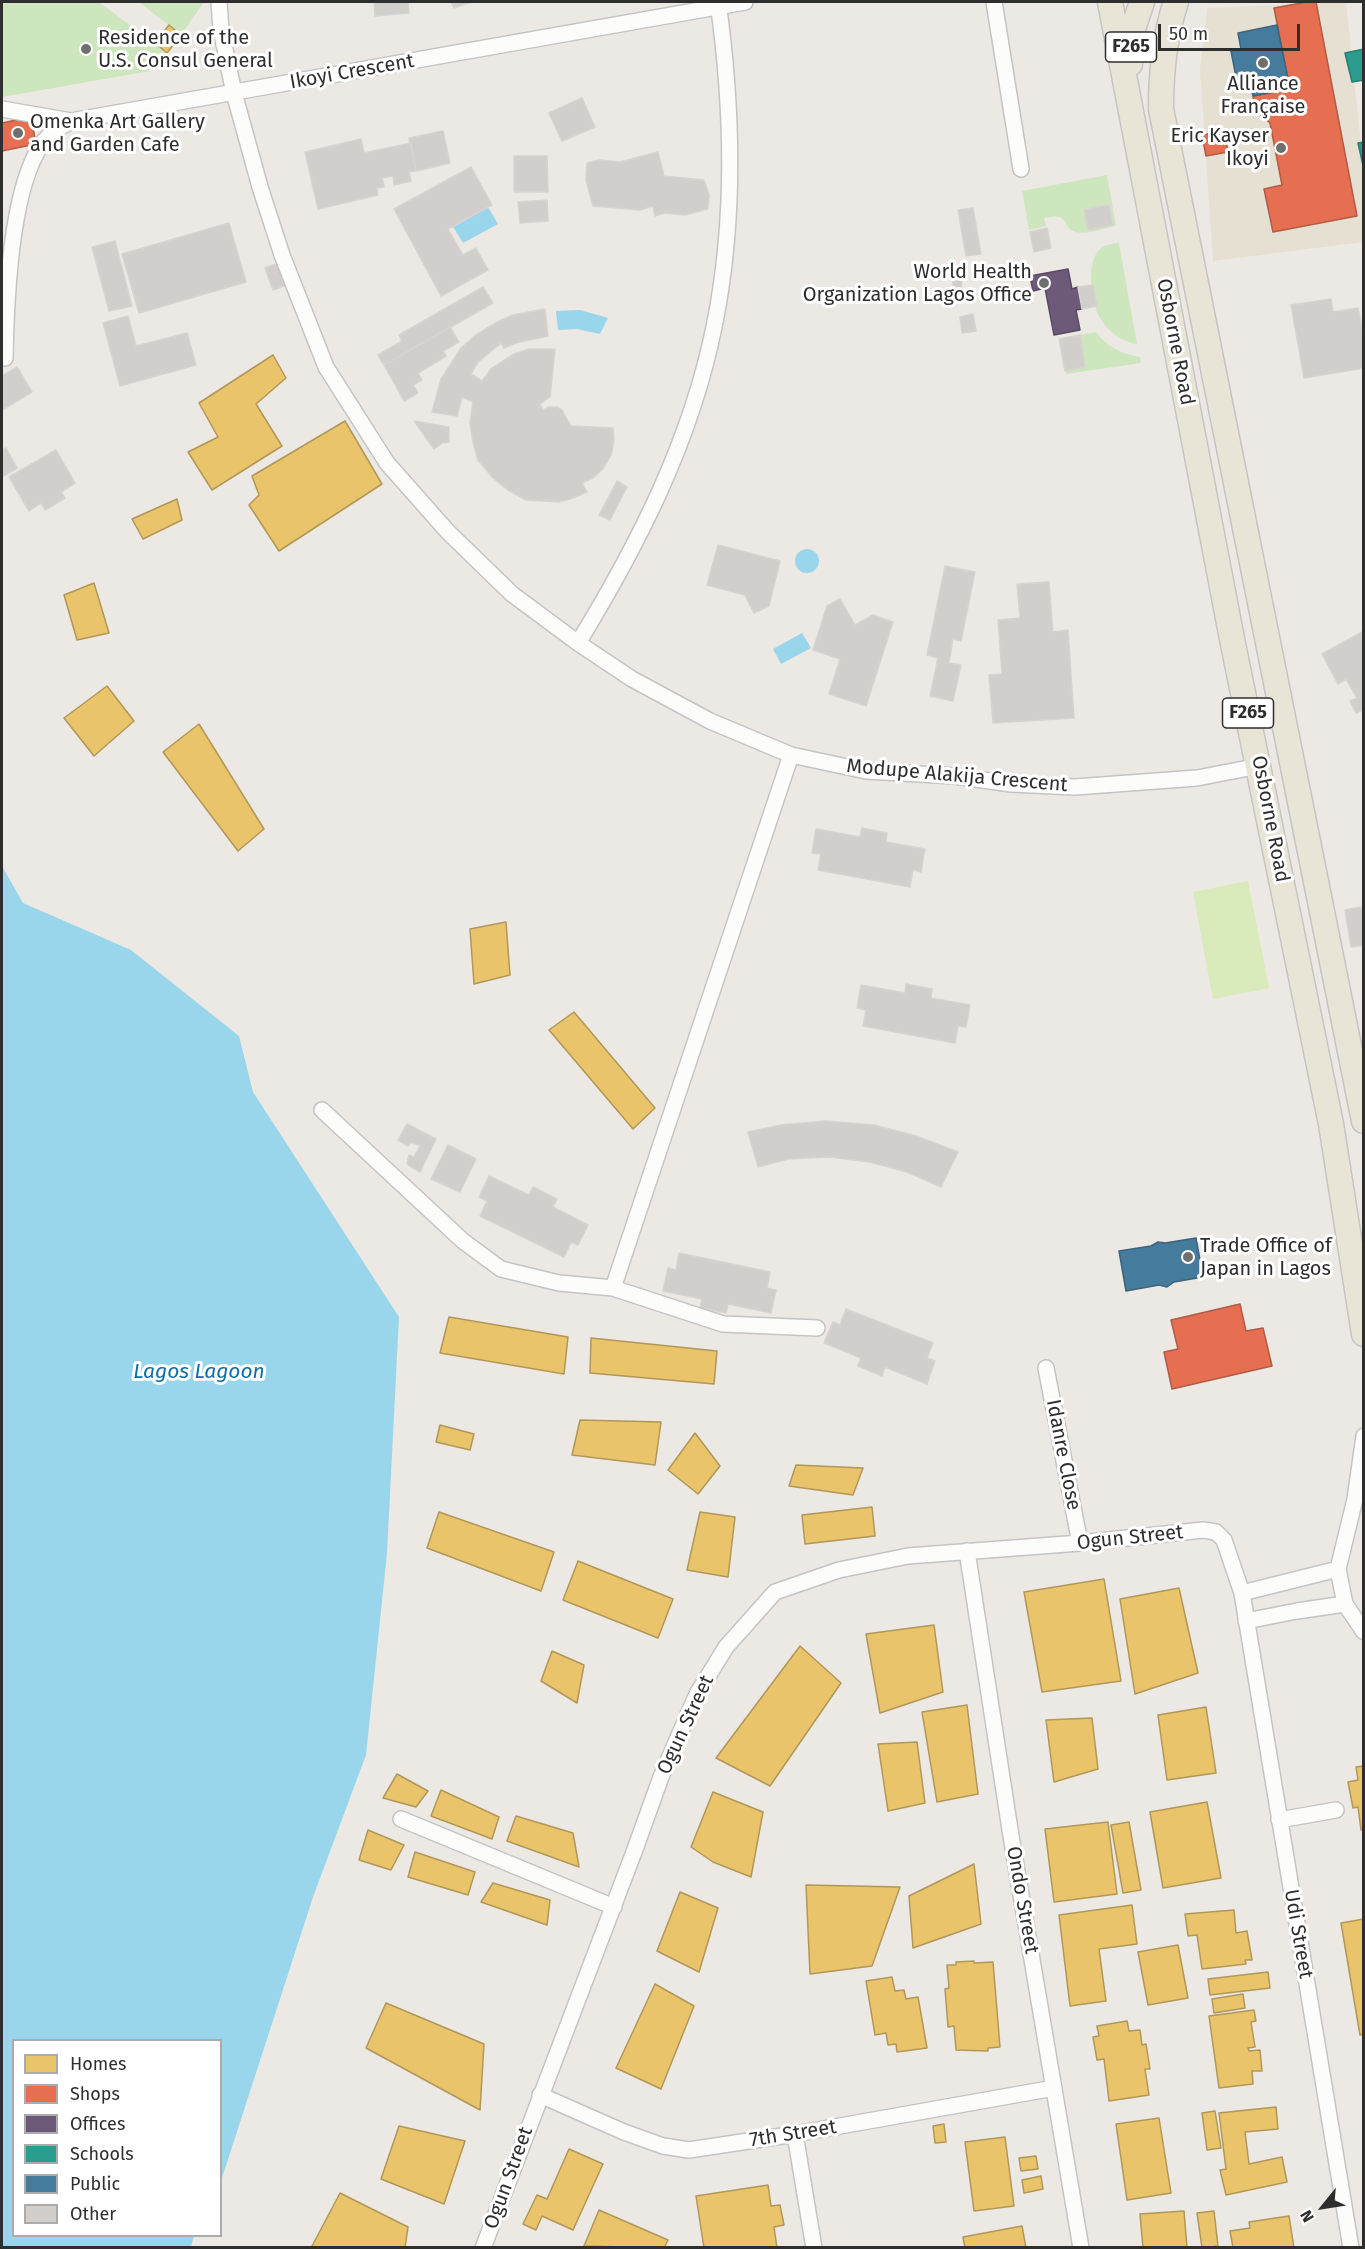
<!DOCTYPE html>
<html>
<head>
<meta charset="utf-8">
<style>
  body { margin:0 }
  #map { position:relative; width:1365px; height:2249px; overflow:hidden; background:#ece8e4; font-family:"Fira Sans",sans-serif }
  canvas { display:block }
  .frame { position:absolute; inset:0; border:3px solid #2e2e2e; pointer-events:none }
  .legend { position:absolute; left:12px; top:2039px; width:210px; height:198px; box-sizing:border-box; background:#fff; border:2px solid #ababab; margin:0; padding:8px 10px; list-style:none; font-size:18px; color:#2e2e2e }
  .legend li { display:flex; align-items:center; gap:12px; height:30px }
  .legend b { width:30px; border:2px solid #ababab }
  .north { position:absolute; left:1293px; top:2177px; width:60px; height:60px; -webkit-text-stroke:4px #fff; paint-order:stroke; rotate:240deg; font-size:16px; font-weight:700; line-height:24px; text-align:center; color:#2e2e2e }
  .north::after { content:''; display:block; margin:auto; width:21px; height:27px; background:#2e2e2e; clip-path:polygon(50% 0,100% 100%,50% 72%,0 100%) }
  .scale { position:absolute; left:1158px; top:24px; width:142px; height:27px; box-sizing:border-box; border:3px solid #2e2e2e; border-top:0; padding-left:8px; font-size:18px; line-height:21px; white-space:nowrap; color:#2e2e2e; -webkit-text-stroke:4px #fff; paint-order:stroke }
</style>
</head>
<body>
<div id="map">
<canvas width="1365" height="2249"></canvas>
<div class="frame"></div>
<ul class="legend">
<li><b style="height:16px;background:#e9c46a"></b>Homes</li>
<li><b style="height:16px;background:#e76f51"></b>Shops</li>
<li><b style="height:16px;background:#6d597a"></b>Offices</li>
<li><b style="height:16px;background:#2a9d8f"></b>Schools</li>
<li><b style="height:16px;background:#457b9d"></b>Public</li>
<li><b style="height:16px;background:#d1cecb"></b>Other</li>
</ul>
<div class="north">N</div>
<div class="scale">50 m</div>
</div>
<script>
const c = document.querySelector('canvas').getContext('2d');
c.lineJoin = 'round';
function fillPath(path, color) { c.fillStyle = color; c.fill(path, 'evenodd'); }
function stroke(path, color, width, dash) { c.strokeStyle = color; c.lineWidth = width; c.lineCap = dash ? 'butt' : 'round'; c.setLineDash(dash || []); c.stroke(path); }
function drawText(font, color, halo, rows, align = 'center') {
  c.font = font + ' "Fira Sans",sans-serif'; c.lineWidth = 6; c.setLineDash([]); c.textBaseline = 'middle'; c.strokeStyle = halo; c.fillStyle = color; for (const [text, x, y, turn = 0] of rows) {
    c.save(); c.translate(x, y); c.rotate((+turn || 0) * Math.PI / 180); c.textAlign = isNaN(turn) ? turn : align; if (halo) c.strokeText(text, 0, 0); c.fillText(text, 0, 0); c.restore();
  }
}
fillPath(new Path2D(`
  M1346 2 1363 163V242L1213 261 1200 69 1207 8Z`), '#e6e0d3');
fillPath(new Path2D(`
  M2 2H99L167 53 150 71 2 97Z
  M139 2H204L181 35Z
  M1107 175 1116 226C1105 228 1087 235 1076 232 1061 229 1072 211 1044 218L1046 226 1029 230 1022 191Z
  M1119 243 1137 344C1122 342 1108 332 1100 318 1091 303 1085 261 1101 248 1105 244 1113 244 1119 243Z
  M1096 332C1107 347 1122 354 1140 357L1141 363 1066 374 1065 371 1085 367 1080 335Z`), '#cee6be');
fillPath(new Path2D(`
  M1248 881 1269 988 1213 999 1193 892Z`), '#d9eabb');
fillPath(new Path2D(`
  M488 207 498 224 463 243 453 227Z
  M580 310 608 318 600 334 577 329 558 330 556 311Z
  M795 561a12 12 0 1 1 24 0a12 12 0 1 1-24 0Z
  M802 633 811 648 781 664 773 649Z
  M2 866 23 903 131 950 239 1036 253 1092 399 1317 387 1553 366 1755 313 1897 221 2181 220 2040H14V2236H194L191 2247H2Z`), '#99d6ec');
const homes = new Path2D(`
  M169 25 181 35 167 53 155 43Z
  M273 355 286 378 256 404 282 446 212 490 188 452 218 437 199 403Z
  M345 421 382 484 279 551 249 505 259 495 252 476Z
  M177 499 182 520 143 539 132 519Z
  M94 583 109 633 77 640 64 595Z
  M107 686 134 721 94 756 64 718Z
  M199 724 264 829 238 851 163 752Z
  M506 922 510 975 474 984 470 929Z
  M574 1012 655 1108 633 1129 549 1030Z
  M449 1317 568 1337 564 1374 440 1353Z
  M591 1338 717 1351 714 1384 590 1373Z
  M580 1420 661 1422 655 1465 572 1455Z
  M440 1425 474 1434 470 1450 436 1442Z
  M695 1433 720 1466 698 1494 668 1470Z
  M796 1465 863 1468 853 1495 789 1486Z
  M872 1507 875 1536 805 1544 802 1515Z
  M439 1512 554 1552 541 1591 427 1548Z
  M700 1512 735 1517 728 1577 687 1570Z
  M578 1561 673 1599 658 1638 563 1600Z
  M1104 1579 1121 1681 1042 1692 1024 1592Z
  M1179 1588 1198 1673 1135 1694 1120 1599Z
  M934 1625 943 1692 880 1713 866 1634Z
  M800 1646 841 1683 770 1786 716 1758Z
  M552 1651 584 1665 577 1703 541 1681Z
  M967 1705 978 1794 937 1802 922 1712Z
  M1206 1707 1216 1773 1167 1780 1158 1715Z
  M1092 1718 1098 1769 1054 1782 1046 1720Z
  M917 1742 925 1803 888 1811 878 1744Z
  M1364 1766V1829L1361 1830 1358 1807 1353 1808 1348 1782 1358 1780 1356 1767Z
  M397 1774 428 1791 416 1807 383 1798Z
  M441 1790 499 1817 492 1839 431 1816Z
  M713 1792 763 1812 751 1877 713 1862 691 1847Z
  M1207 1802 1221 1878 1163 1888 1150 1812Z
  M516 1816 573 1833 579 1867 507 1841Z
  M1108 1822 1117 1894 1054 1902 1045 1829Z
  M1129 1822 1141 1890 1123 1893 1111 1825Z
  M368 1830 404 1845 391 1870 359 1860Z
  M415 1852 475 1872 468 1895 408 1877Z
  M974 1864 981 1924 913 1948 909 1896Z
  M493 1883 550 1900 547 1925 481 1902Z
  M806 1885 900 1887 872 1966 810 1974Z
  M680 1892 718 1908 699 1972 657 1951Z
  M1132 1905 1137 1944 1099 1949 1106 2001 1070 2006 1059 1915Z
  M1234 1910 1236 1933 1247 1931 1252 1960H1245L1246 1964 1202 1969 1197 1935 1188 1936 1185 1914Z
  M1364 1919V2034L1360 2035 1341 1923Z
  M1178 1945 1188 1998 1148 2005 1138 1952Z
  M974 1961V1963L993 1962 1000 2047 988 2048V2051L956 2050 954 2026 948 2027 945 1989 949 1988 947 1965H956V1962Z
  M1268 1972 1270 1988 1210 1995 1208 1979Z
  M892 1977 895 1991 904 1990 906 1999 918 1997 927 2048 897 2052 896 2044 888 2045 886 2033 875 2035 866 1981Z
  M655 1984 694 2006 661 2089 616 2068Z
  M1243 1994 1245 2008 1214 2013 1212 1999Z
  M386 2003 484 2044 480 2110 366 2048Z
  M1254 2010 1256 2021 1251 2022 1255 2047 1248 2048 1249 2051 1260 2050 1262 2071H1252L1253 2084 1219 2088 1209 2016Z
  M1127 2021 1129 2031 1140 2030 1142 2045 1146 2044 1150 2069H1145L1149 2095 1109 2101 1104 2059 1097 2060 1093 2037 1099 2036 1097 2026Z
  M1276 2107 1278 2129 1245 2132 1249 2164 1282 2157 1287 2182 1226 2195 1220 2170 1226 2169 1219 2113Z
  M1215 2111 1221 2148 1207 2150 1202 2113Z
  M1159 2118 1171 2193 1127 2200 1116 2124Z
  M944 2124 946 2142 935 2143 933 2126Z
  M399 2126 465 2141 444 2204 381 2179Z
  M1005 2137 1014 2206 974 2211 965 2142Z
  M569 2149 603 2164 573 2230 542 2216 536 2230 523 2224 537 2195 547 2199Z
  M1036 2156 1038 2169 1021 2171 1019 2158Z
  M1041 2176 1043 2189 1024 2193 1022 2180Z
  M768 2185 771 2206 780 2205 784 2225 774 2227 777 2248H704L696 2196Z
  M340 2193 408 2227 405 2248H311Z
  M599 2210 668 2240 664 2248 584 2246Z
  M1184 2211 1187 2248H1143L1140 2214Z
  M1214 2211 1218 2246 1202 2248 1197 2213Z
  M1289 2216 1294 2248H1233L1230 2231 1250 2228 1249 2222Z
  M1022 2226 1026 2248H965L963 2237Z`);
fillPath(homes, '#e9c46a');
stroke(homes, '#b19758', 1.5);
const shops = new Path2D(`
  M1307 2H1316L1357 216 1273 232 1264 189 1282 185 1270 123 1255 110 1253 96 1290 89 1274 8Z
  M31 117 36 144 2 151V123Z
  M1224 131 1228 152 1206 156 1202 135Z
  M1240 1304 1246 1331 1263 1328 1272 1366 1172 1389 1164 1352 1178 1349 1171 1320Z`);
fillPath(shops, '#e76f51');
stroke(shops, '#b05c46', 1.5);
const offices = new Path2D(`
  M1068 269 1072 289 1078 287 1082 309 1076 310 1080 330 1054 335 1045 288 1033 291 1030 276Z`);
fillPath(offices, '#6d597a');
stroke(offices, '#5a4c63', 1.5);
const schools = new Path2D(`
  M1364 49V80L1352 82 1345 53Z
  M1364 142V170L1358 143Z`);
fillPath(schools, '#2a9d8f');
stroke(schools, '#2b7c72', 1.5);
const public = new Path2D(`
  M1277 25 1290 89 1253 96 1249 79 1237 82 1231 51 1241 49 1238 33Z
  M1196 1238 1203 1277 1174 1282 1167 1287 1159 1285 1126 1291 1119 1251 1151 1246 1158 1242 1165 1243Z`);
fillPath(public, '#457b9d');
stroke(public, '#3e647c', 1.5);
const building = new Path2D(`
  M374 2H408L409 13 375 16Z
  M451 2H471L454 8Z
  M582 98 595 127 562 141 549 113Z
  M443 131 450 163 416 171 409 138Z
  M361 139 364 153 411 143 416 171 409 172 411 181 394 185 393 176 382 178 384 187 377 188 378 195 318 209 305 152Z
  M658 152 664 176 704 180 709 195 708 209 685 215 664 213 655 216 653 206 640 210 593 206 586 180 587 163 599 160 620 162Z
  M514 156H547L548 192H514Z
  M471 167 492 205 448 229 463 255 476 248 488 270 441 296 394 209Z
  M547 200 548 221 520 223 518 202Z
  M1109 205 1113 225 1088 230 1084 210Z
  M973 208 981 254 966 256 958 210Z
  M229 223 246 282 139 313 122 254Z
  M1047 228 1051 248 1034 252 1030 232Z
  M115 241 132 306 109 311 92 247Z
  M281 262 289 284 273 290 265 268Z
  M953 270H961L962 297H953Z
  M1093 285 1097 306 1082 309 1078 287Z
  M483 287 493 303 384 365 378 355 402 341 399 335Z
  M1331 299 1333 312 1358 308 1364 338V368L1304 378 1291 305Z
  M545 309 548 336 516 343 504 348 501 343 478 362 471 374 482 381 491 369 514 354 529 349H555L550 397 540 404 543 410 549 407H557L562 410 571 426 613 428 614 441 611 455 603 469 593 478 582 483 587 492 573 498 559 502 526 500 508 490 493 478 478 460 473 442 470 423 473 402 462 397 457 416 432 412 441 379 461 348 476 335 497 322 513 315Z
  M973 314 976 331 962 333 960 317Z
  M128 316 136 346 187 333 196 365 120 386 103 323Z
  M450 327 459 342 443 351 446 356 418 373 422 380 413 385 418 393 404 401 384 365Z
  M1080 335 1085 367 1065 371 1059 339Z
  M17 367 32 392 2 410V376Z
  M414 421 449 427V442L442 443 434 449Z
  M6 448 17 468 2 477V450Z
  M56 450 75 483 61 492 65 498 45 510 41 503 29 511 9 477Z
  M617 481 627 487 610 520 599 515Z
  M718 545 780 561 769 606 754 613 745 595 707 585Z
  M945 566 975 572 961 641 953 639 949 663 961 665 953 701 930 696 938 658 927 655Z
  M1049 582 1053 632 1068 630 1074 718 993 723 989 675 1002 674 998 620 1020 618 1017 584Z
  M840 599 855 625 873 615 893 622 866 706 829 694 840 659 813 650 827 606Z
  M1364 631V709L1356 713 1350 701 1357 698 1346 679 1338 684 1322 654Z
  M862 828 887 833 886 842 925 849 921 872 913 870 910 887 818 870 821 854 812 853 816 829 860 837Z
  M1361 907 1364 914V945L1351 947 1345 910Z
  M906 984 932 989 931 998 970 1005 966 1027 958 1026 955 1043 863 1026 866 1010 857 1008 861 985 905 993Z
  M826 1121 874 1125 916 1136 958 1152 941 1187 907 1172 870 1162 830 1157 788 1159 758 1167 748 1132 781 1125Z
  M407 1124 436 1139 420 1172 407 1164 409 1155 414 1157 420 1146 411 1142 408 1146 398 1140Z
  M448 1145 476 1159 460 1192 431 1179Z
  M489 1176 529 1195 533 1187 557 1199 553 1207 588 1225 578 1245 571 1242 564 1257 480 1216 487 1201 479 1197Z
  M679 1253 770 1272 767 1288 776 1290 771 1313 728 1304 726 1313 700 1308 702 1299 663 1291 668 1268 676 1270Z
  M846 1309 933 1343 927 1358 935 1361 927 1384 885 1367 882 1376 858 1366 861 1358 824 1343 833 1322 840 1325Z`);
fillPath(building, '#d1cecb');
stroke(building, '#d7d4d0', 1.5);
const street = new Path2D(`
  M219 2 221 30 234 93 260 187 282 255 326 367 387 463 448 532 512 594 578 643 632 679 710 721 791 755 866 771 955 776 1011 784 1075 787 1197 778 1259 766
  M994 2 1021 169
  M2 109 71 121
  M5 358C6 303 10 183 45 140 52 131 61 127 71 121L745 2
  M578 643C638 545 691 441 714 327 736 220 733 110 718 2
  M791 755 613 1288 723 1324 817 1328
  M322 1110 463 1241 501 1269 559 1283 613 1288
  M1046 1368 1080 1543
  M1364 1436 1355 1499 1338 1569 1345 1604 1364 1632
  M967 1551 1011 1836 1081 2248
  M1242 1593 1338 1569
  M1246 1621 1297 1611 1345 1604
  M401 1819 614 1907
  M1279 1820 1336 1810
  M540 2095 624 2132 663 2146 689 2150 795 2134 1054 2088
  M795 2134 814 2248
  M483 2248 634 1852 661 1777 697 1694 726 1647 775 1592 839 1570 908 1556 1080 1543 1203 1530 1216 1532 1224 1540 1242 1593 1351 2248`);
const primary = new Path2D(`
  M1110 2 1233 644 1331 1124 1364 1334
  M1176 2C1164 37 1161 72 1161 109L1364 1121
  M1130 64 1132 32 1142 2`);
stroke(street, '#c5c4c5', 18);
stroke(primary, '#c6c5c4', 27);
stroke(street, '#fcfcfb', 15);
stroke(primary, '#e8e4d6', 24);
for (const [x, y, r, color] of [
  [86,49,6,"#706f6e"],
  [1263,63,6,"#706f6e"],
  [18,133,6,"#706f6e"],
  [1281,148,6,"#706f6e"],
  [1044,283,6,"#706f6e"],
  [1188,1257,6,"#706f6e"]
]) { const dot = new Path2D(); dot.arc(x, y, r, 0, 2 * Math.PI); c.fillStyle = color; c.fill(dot); stroke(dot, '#fff', 2); }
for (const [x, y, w] of [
  [1131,47,51],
  [1248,713,51]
]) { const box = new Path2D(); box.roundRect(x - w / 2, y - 15, w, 30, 4.5); c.fillStyle = '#fff'; c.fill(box); stroke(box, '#2e2e2e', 1.5); }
drawText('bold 18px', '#2e2e2e', null, [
  ["F265",1131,47],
  ["F265",1248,713]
]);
drawText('20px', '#2e2e2e', '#fff', [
  ["Residence of the",98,38],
  ["U.S. Consul General",98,61],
  ["Alliance",1263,84,"center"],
  ["Française",1263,107,"center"],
  ["Omenka Art Gallery",30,122],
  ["and Garden Cafe",30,145],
  ["Eric Kayser",1269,136,"right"],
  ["Ikoyi",1269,159,"right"],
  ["World Health",1032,272,"right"],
  ["Organization Lagos Office",1032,295,"right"],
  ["Trade Office of",1200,1246],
  ["Japan in Lagos",1200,1269]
], 'left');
drawText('20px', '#2e2e2e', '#fff', [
  ["Ikoyi Crescent",352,72,-10],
  ["Osborne Road",1175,342,79],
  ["Modupe Alakija Crescent",957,776,5],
  ["Osborne Road",1270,819,79],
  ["Idanre Close",1063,1455,79],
  ["Ogun Street",1130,1538,-6],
  ["Ogun Street",686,1725,-65],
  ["Ondo Street",1022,1900,80],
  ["Udi Street",1298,1934,80],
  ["7th Street",793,2134,-9],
  ["Ogun Street",509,2178,-70]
]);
drawText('italic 21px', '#0d6fa3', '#fff', [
  ["Lagos Lagoon",199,1372]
]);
</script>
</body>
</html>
